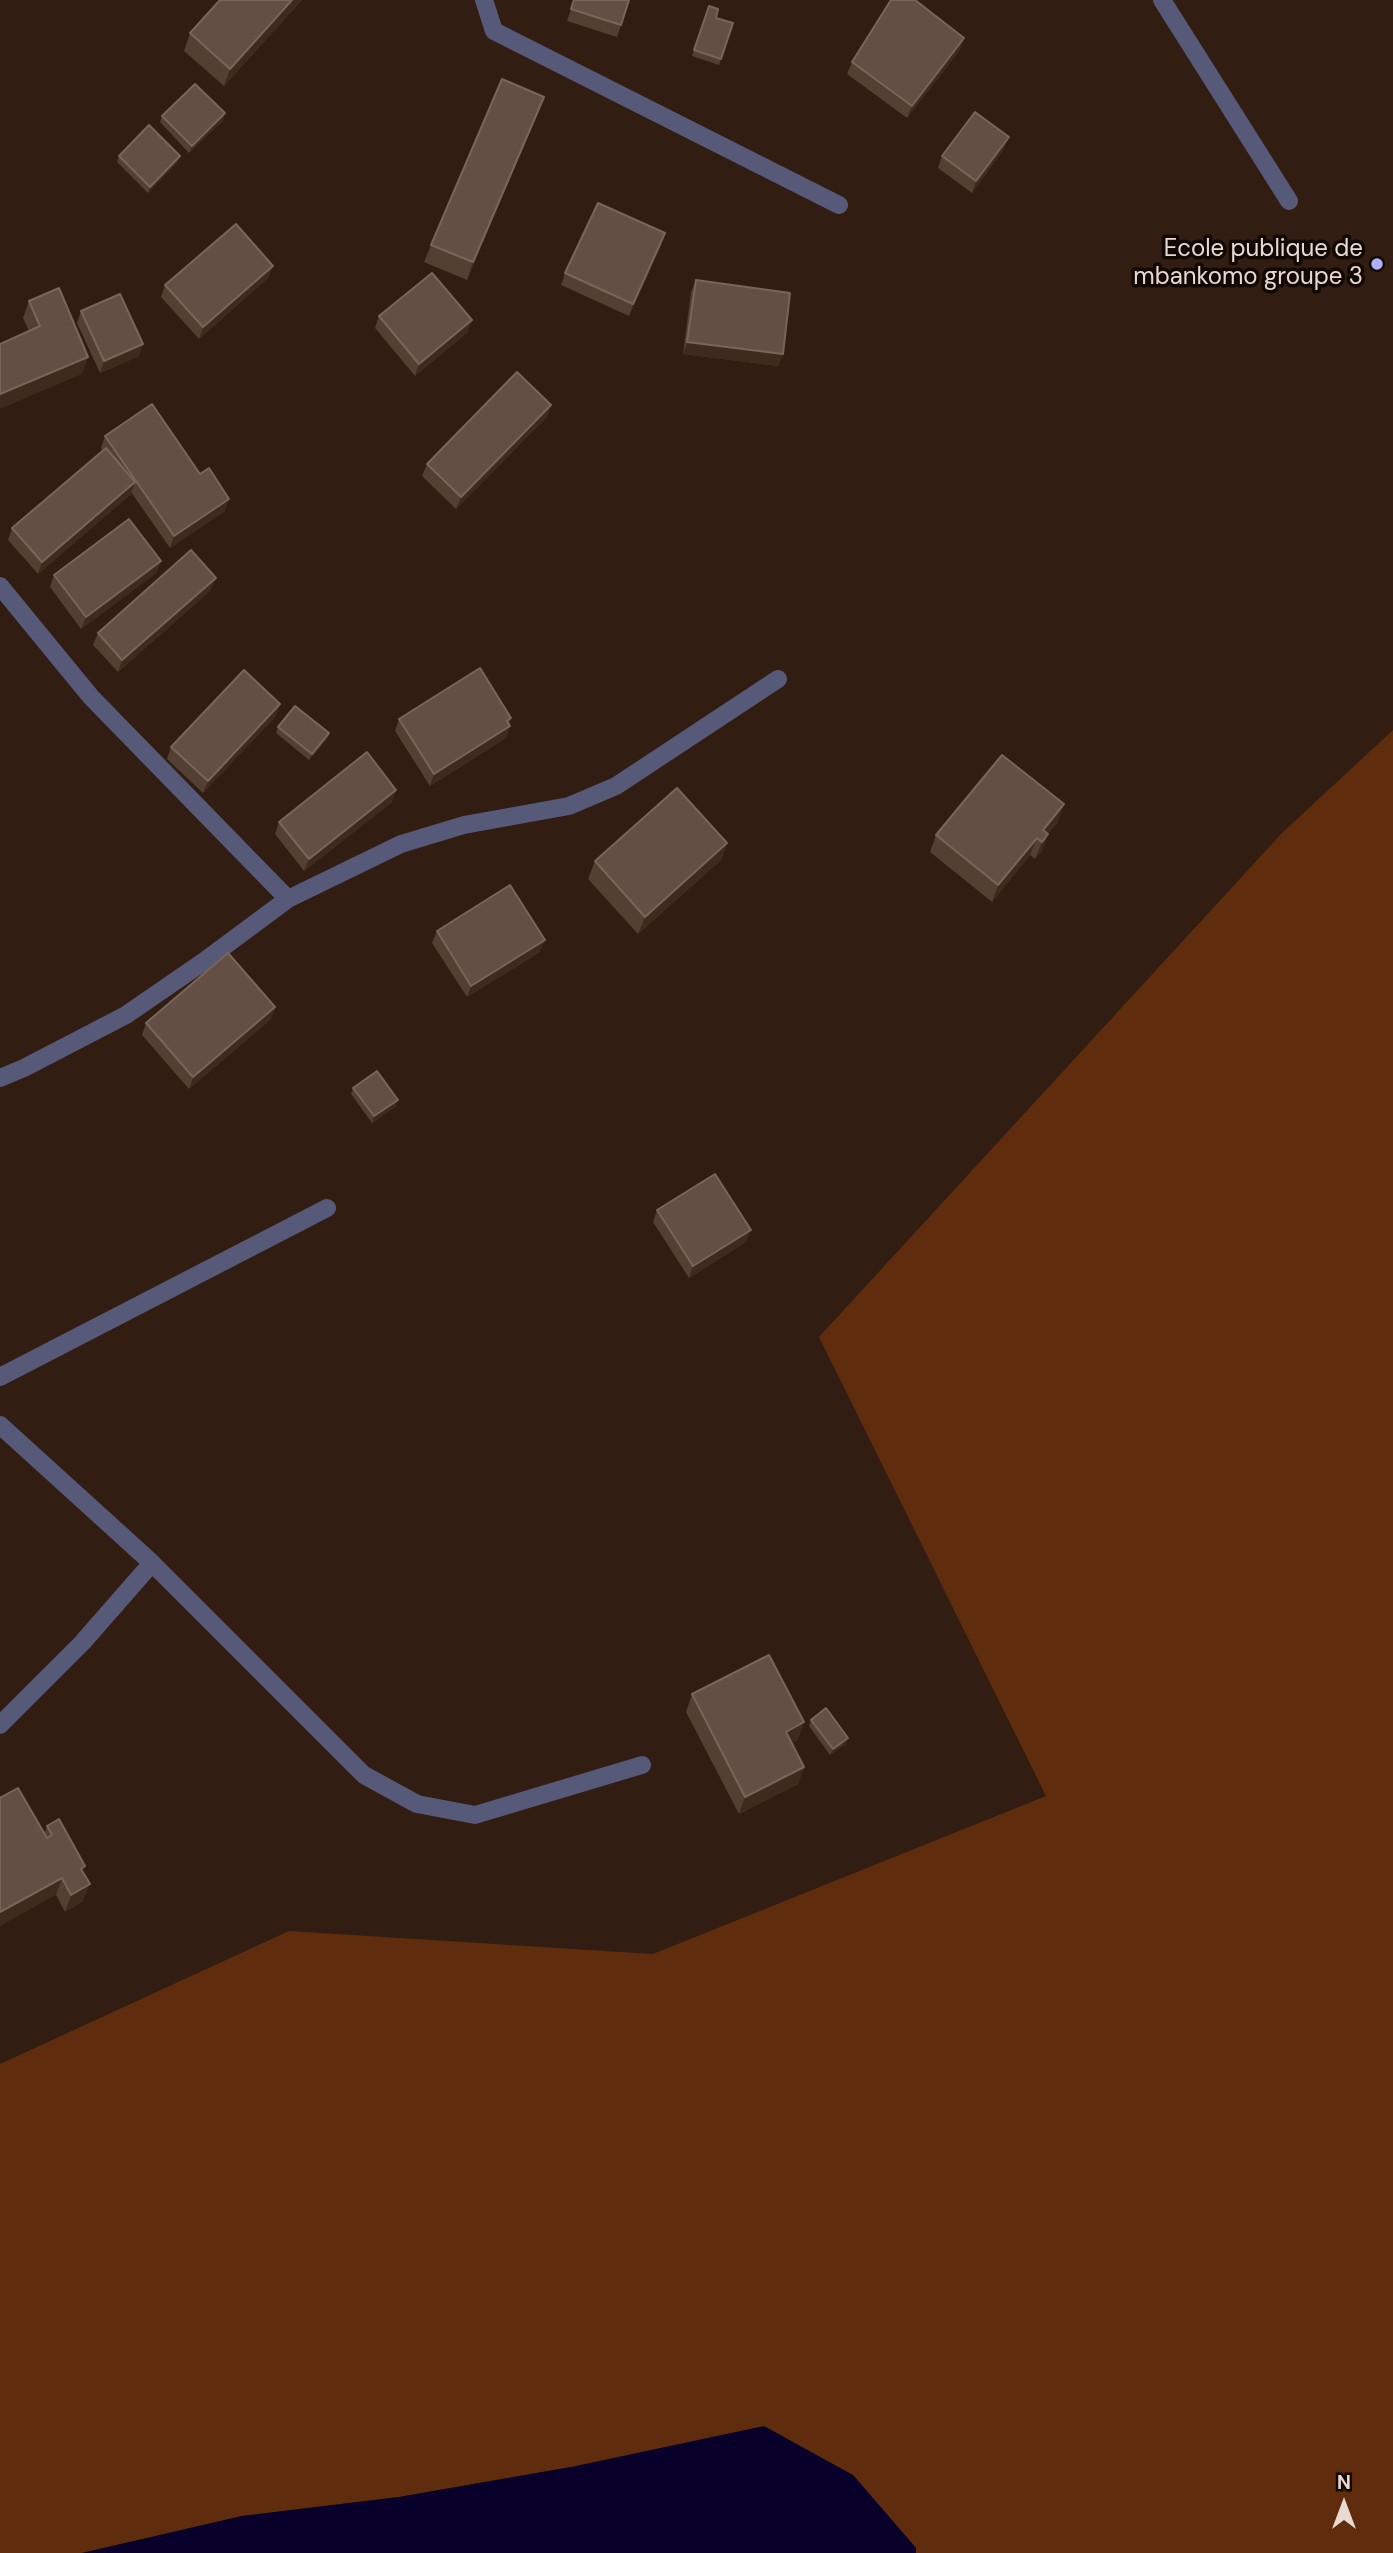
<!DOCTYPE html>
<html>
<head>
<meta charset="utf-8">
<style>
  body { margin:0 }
  #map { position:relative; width:1393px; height:2553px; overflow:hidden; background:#311d11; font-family:"DM Sans",sans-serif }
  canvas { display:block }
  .north { position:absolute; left:1309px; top:2469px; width:70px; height:70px; -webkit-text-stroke:5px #120905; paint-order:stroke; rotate:0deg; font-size:19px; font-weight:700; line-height:28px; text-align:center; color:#e8d9d2 }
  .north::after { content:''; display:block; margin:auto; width:24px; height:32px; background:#e8d9d2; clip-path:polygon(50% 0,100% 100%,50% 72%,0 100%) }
</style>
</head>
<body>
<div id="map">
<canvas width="1393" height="2553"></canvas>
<div class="north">N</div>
</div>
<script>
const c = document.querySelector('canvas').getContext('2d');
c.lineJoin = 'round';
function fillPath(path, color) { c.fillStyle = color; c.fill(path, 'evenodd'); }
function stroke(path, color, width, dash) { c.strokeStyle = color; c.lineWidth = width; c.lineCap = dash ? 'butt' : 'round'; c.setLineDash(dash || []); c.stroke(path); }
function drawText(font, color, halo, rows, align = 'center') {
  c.font = font + ' "DM Sans",sans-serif'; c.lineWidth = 7; c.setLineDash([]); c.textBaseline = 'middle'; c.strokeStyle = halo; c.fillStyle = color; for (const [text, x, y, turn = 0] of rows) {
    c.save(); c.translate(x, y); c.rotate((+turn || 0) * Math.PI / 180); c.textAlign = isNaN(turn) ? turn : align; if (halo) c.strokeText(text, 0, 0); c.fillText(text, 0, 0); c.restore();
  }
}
fillPath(new Path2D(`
  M1393 730V2553H916V2548L853 2475 571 2467 399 2497 242 2516 82 2553H0V2064L289 1931 653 1954 1046 1796 819 1337 1282 833Z`), '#5f2d0d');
fillPath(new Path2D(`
  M764 2426 853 2475 916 2548V2553H82L242 2516 399 2497 571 2467Z`), '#08002a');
stroke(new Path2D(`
  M484 0 494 31 839 205
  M1162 0 1289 201
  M0 586 91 697 288 899
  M0 1078 24 1068 126 1015 203 962 288 899 401 844 464 825 569 806 616 786 778 679
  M0 1377 327 1208
  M0 1425 152 1563 364 1775 417 1804 475 1815 642 1765
  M0 1725 82 1643 152 1563`), '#575978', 18);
fillPath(new Path2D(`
  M220 0H302L224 86 184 51 190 33Z
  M574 0H629L617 37 567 21Z
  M709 6 716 18 733 23 719 65 692 56Z
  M960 50 907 118 847 74 852 62Z
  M225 113 223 120 189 153 160 122 162 116Z
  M537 114 467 280 424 262 431 245Z
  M1009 137 1004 149 972 193 938 168 942 156Z
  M119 156 178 162 148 193 117 162Z
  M665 233 661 245 629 316 561 285 565 273Z
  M273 266 268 278 199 339 161 297 165 285Z
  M696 280 783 354 778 366 683 354 691 292Z
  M29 301 82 374 29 331 23 318Z
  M81 311 139 356 100 373 77 323Z
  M379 316 468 332 415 376 375 328Z
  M551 405 547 417 456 509 422 476 427 464Z
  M105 436 225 511 170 548 131 492V494L38 574 8 540 12 528 103 451 101 448Z
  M161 561 156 573 81 629 50 587 54 575Z
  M211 590 118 672 93 645 98 633Z
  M276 716 203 793 167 759 171 747Z
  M511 718 509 724 510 726 506 738 430 786 395 731 399 719Z
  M278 727 329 733 327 739 309 760 276 733Z
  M392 802 304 871 275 834 279 822Z
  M1058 822 1048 834 1042 851 1035 859 1030 855 992 902 930 852 936 835Z
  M727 843 721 860 638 934 588 879 595 861Z
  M437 931 540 952 467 997 432 943Z
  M275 1007 271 1019 189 1089 142 1035 146 1023Z
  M353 1088 396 1106 372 1123 351 1094Z
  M657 1210 746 1242 689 1278 653 1222Z
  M692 1694 798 1740 792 1743 804 1767 798 1784 739 1814 686 1712Z
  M811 1720 846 1744 830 1755 809 1726Z
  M47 1826 83 1872V1901L65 1912 56 1895 44 1834Z`), '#543f33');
fillPath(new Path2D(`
  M292 0H302L224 86 230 69Z
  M964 38 960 50 907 118 912 106Z
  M544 97 537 114 467 280 473 262Z
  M225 113 223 120 189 153 192 146Z
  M1009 137 1004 149 972 193 976 181Z
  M180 156 178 162 148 193 150 187Z
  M665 233 661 245 629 316 633 304Z
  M273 266 268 278 199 339 203 327Z
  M472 320 468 332 415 376 419 364Z
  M687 342 783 354 778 366 683 354Z
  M143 344 139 356 100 373 104 361Z
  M88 357 82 374 0 409V394Z
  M551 405 547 417 456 509 461 497Z
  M135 482 131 494 38 574 42 562Z
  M229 499 225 511 170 548 174 536Z
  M161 561 156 573 81 629 86 617Z
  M216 578 211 590 118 672 122 660Z
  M280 704 276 716 203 793 208 781Z
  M511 718 508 728 510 726 506 738 430 786 434 774Z
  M329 733 327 739 309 760 312 754Z
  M396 790 392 802 304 871 309 859Z
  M1064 804 1058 822 1046 836 1048 834 1042 851 1035 859 1042 842 1043 830Z
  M1037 838 1030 855 992 902 998 885Z
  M727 843 721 860 638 934 645 917Z
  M545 940 540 952 467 997 471 986Z
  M275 1007 271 1019 189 1089 193 1077Z
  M398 1100 396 1106 372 1123 374 1116Z
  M751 1230 746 1242 689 1278 693 1266Z
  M804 1722 798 1740 780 1749 786 1732Z
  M848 1738 846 1744 830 1755 833 1749Z
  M804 1767 798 1784 739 1814 745 1797Z
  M62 1878 56 1895 0 1926V1912Z
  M90 1884 83 1901 65 1912 71 1895Z`), '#3f2a1e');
const building = new Path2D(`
  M220 0H292L230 69 190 33Z
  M574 0H629L621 25 571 9Z
  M891 0H915L964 38 912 106 852 62Z
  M709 6 718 9 716 18 733 23 721 59 694 50Z
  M502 79 544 97 473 262 431 245Z
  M195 84 225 113 192 146 162 116Z
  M975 112 1009 137 976 181 942 156Z
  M149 125 180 156 150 187 119 156Z
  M598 203 665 233 633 304 565 273Z
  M236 224 273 266 203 327 165 285Z
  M432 273 472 320 419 364 379 316Z
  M696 280 790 293 783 354 687 342Z
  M59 288 88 357 0 394V344L40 326 29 301Z
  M120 294 143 344 104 361 81 311Z
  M517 372 551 405 461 497 427 464Z
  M152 404 200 474 209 468 229 499 174 536 105 436Z
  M106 448 135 482 42 562 12 528Z
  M129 519 161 561 86 617 54 575Z
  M191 550 216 578 122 660 98 633Z
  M480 668 511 718 507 721 510 726 434 774 399 719Z
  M244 670 280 704 208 781 171 747Z
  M295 706 329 733 312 754 278 727Z
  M367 752 396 790 309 859 279 822Z
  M1002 755 1064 804 1043 830 1048 834 1042 842 1037 838 998 885 936 835Z
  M677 788 727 843 645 917 595 861Z
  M510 885 545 940 471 986 437 931Z
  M228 953 275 1007 193 1077 146 1023Z
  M377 1071 398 1100 374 1116 353 1088Z
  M715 1174 751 1230 693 1266 657 1210Z
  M769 1655 804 1722 786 1732 804 1767 745 1797 692 1694Z
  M826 1708 848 1738 833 1749 811 1720Z
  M18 1788 47 1838 52 1835 47 1826 59 1819 85 1866 81 1869 90 1884 71 1895 62 1878 0 1912V1798Z`);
fillPath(building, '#644f44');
stroke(building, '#79655a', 2);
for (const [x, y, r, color] of [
  [1377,264,7,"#adaffb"]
]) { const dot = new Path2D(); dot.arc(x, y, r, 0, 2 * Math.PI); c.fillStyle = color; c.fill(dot); stroke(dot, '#120905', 2.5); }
drawText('24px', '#e8d9d2', '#120905', [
  ["Ecole publique de",1363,250],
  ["mbankomo groupe 3",1363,278]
], 'right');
</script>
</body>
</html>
